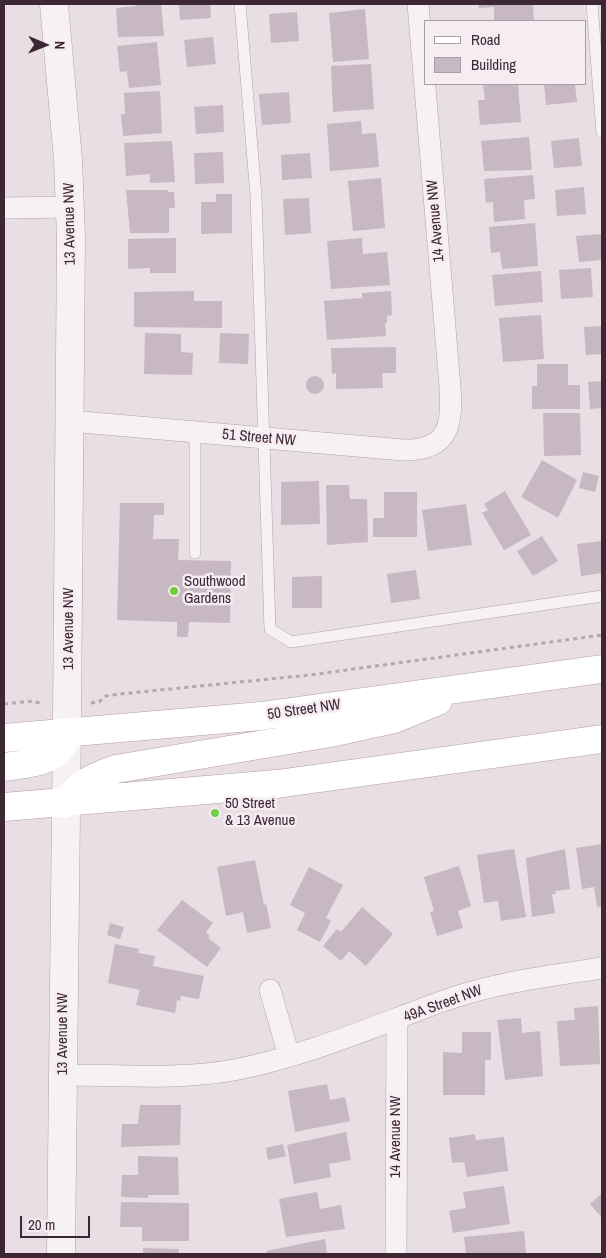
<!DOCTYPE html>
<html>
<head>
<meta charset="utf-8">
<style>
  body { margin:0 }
  #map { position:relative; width:606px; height:1258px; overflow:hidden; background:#e8dee4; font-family:"Archivo Narrow",sans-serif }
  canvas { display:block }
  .frame { position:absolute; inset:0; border:5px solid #3e2734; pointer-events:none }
  .legend { position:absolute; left:424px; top:20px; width:162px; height:65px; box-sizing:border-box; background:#f5edf2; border:1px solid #ac9ea6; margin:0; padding:6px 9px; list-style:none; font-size:15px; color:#3e2734 }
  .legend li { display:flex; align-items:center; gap:10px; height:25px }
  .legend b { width:25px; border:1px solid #ac9ea6 }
  .north { position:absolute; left:20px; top:20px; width:50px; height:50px; -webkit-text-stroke:4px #f5edf2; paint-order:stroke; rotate:91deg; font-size:14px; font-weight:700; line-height:20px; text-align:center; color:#3e2734 }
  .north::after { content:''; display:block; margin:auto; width:18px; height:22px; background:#3e2734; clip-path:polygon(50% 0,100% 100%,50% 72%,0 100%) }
  .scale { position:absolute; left:20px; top:1216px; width:70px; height:22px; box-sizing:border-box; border:2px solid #3e2734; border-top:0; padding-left:6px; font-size:15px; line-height:18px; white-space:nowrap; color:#3e2734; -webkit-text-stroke:4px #f5edf2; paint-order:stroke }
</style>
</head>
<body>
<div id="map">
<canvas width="606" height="1258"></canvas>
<div class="frame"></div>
<ul class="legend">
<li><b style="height:6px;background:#fff"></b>Road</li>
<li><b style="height:14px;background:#c7b8c1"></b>Building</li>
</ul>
<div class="north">N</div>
<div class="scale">20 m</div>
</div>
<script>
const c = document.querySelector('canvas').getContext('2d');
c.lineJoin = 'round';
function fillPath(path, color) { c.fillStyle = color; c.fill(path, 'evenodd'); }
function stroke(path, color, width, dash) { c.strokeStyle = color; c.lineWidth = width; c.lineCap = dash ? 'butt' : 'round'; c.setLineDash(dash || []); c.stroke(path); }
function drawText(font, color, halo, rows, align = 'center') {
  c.font = font + ' "Archivo Narrow",sans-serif'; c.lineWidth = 5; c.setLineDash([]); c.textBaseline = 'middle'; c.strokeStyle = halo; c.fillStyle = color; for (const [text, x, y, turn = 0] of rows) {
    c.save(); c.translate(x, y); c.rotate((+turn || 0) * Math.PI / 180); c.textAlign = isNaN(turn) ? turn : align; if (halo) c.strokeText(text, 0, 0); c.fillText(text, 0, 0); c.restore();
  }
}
fillPath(new Path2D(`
  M136 4H161L164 36 118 37 116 8 136 6Z
  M179 4H210L211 18 180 20Z
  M478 4H533L534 21H494V7L479 8Z
  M365 9 369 59 333 62 329 13Z
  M297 12 299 41 271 43 269 14Z
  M213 37 216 64 187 67 184 40Z
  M157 42 161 85 129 88 127 71 120 72 117 46Z
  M371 64 374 109 333 112 331 66Z
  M483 84H518L521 122 480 125 478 100H485Z
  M544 84H575L577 102 546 105Z
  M160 91 162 133 123 136 121 114H125L124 93Z
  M289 92 291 123 262 125 259 94Z
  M223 105 224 132 196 134 194 107Z
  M361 121 362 134 376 133 379 167 330 171 327 124Z
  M529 137 532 170 484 171 481 141Z
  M579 138 582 166 554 168 551 141Z
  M172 141 175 182 150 183V174L126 176 124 143Z
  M223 152 224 183 195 184 194 153Z
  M310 153 312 178 282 180 281 155Z
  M533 175 535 199 524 200 525 219 494 222 493 202 486 203 484 179Z
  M381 178 385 228 353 231 348 181Z
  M584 187 586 214 557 216 555 190Z
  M126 190H168V192H174L175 208H169V233H130Z
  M216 194H232V233L201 234V202H216Z
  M309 198 311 233 285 235 283 199Z
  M535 223 538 266 502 269 500 252 491 253 489 227Z
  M601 234 602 260 579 262 576 236Z
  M176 238V273H150V268L128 269V239Z
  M362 238 363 254 387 252 390 285 331 289 327 241Z
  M591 268 593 297 561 299 559 270Z
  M541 271 543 302 495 306 492 275Z
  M194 291V301H222V328L134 327V292Z
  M391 291 392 315 387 316V323H385L386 336 327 340 324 301 362 298V293Z
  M541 315 544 359 503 362 499 318Z
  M602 326V354L586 355 584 327Z
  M145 333 181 334V352L193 353 192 375 144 374Z
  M220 333 249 334 248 364 219 363Z
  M396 347V373H382L383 388 336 389V373L332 374 331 348Z
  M537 364H568V385H580V409H532V386H537Z
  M306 385a9 9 0 1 1 18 0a9 9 0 1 1-18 0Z
  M602 381V408L590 409 588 382Z
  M543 413H580L581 455 544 456Z
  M542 460 577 480 558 518 521 497Z
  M583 472 599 476 595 492 579 488Z
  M319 481 320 524 281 525V482Z
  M326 485H349L350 499H367L368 542 327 545Z
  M505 491 531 535 504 550 482 513 488 510 484 504Z
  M384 492H417V537H373V518H384Z
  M120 503H164V515H154L153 539H179L178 560 231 561 230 623 189 622 188 637H177V622L117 620Z
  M466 504 472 545 428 551 422 510Z
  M542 536 558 561 533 576 517 551Z
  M602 541V573L581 576 577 544Z
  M416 570 420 599 391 603 387 574Z
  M322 576V608H292V577Z
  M602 844V906L597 907 594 887 582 889 576 848Z
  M514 849 526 917 501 921 498 901 484 903 477 855Z
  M565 849 570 889 555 891 556 894H552L555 913 532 917 526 858Z
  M255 860 264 905 266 904 271 928 247 933 243 912 226 916 217 867Z
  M459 866 471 906 458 911 463 928 437 936 430 912 434 911 424 877Z
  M309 867 343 885 326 918 331 921 320 942 297 930 305 913 290 905Z
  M182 900 213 923 206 932 210 936 208 938 221 948 207 967 157 930Z
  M362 907 393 934 366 966 349 951 341 961 323 946 337 929 341 932Z
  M110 923 124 927 120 939 107 935Z
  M115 944 139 949 138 953 155 956 153 966 204 976 199 999 181 996 180 1001 177 1000 175 1013 136 1005 140 990 108 983Z
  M598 1006 600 1064 560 1066 557 1021 575 1020 574 1008Z
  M521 1018 522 1033 540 1031 543 1076 505 1080 497 1020Z
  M462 1032H491V1060H485V1095H443V1052L462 1053Z
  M327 1084 330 1100 345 1097 350 1121 295 1132 288 1091Z
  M140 1105H181L180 1145 121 1147 122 1124H138Z
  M346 1132 351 1160 329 1164 331 1177 294 1184 287 1145Z
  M475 1134 476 1140 504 1137 508 1171 467 1177 464 1162 452 1163 449 1138Z
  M283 1144 286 1156 268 1160 266 1148Z
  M138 1156 178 1157 179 1195H148V1198L121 1197 122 1175H138Z
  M504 1186 510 1224 453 1233 449 1211 466 1208 463 1192Z
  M317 1192 320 1209 341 1205 345 1229 286 1237 279 1199Z
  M602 1193V1218L590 1204Z
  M121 1202 189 1203V1241H142V1227H120Z
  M524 1231 526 1254H466L464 1237Z
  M325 1239 327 1254H267L266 1251Z
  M143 1248 179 1249V1254H143Z`), '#c7b8c1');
const service = new Path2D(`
  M240 4 256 196 270 629 291 642 602 596
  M592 4 602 132
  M195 553V433`);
const minor = new Path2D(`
  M4 208 70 207
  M70 421 403 450C448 451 453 426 450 387L418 4
  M270 990 289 1056
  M63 1075C119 1075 178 1080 234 1070 307 1056 377 1025 446 1000 497 982 549 976 602 968
  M396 1254 397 1020`);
const tertiary = new Path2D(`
  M54 4 68 160 71 238C69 577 65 915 61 1254`);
const primary = new Path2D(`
  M4 738 261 716 602 669
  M4 767C31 763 59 764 68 733
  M65 804C78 783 94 777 116 769L330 733 394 719 438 701
  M4 807 277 784 602 739`);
stroke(service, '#b2a3ac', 12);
stroke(minor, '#b2a3ac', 22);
stroke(tertiary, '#b2a3ac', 29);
stroke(primary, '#b39daa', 29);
stroke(new Path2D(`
  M91 703 99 702 106 696 120 694 310 675 602 635
  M4 704 33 701 42 704`), '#b4a8ae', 3, [4, 4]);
stroke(service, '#f6f1f3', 11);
stroke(minor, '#f6f1f3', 21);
stroke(tertiary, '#f6f1f3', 28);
stroke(primary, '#fff', 28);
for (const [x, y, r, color] of [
  [174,591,5,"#73cd42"],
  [215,813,5,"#73cd42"]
]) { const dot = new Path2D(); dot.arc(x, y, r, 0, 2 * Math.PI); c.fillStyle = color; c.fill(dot); stroke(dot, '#f5edf2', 2); }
drawText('15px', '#3e2734', '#f5edf2', [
  ["14 Avenue NW",436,221,-95],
  ["13 Avenue NW",70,224,-91],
  ["51 Street NW",259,438,5],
  ["13 Avenue NW",69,629,-90],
  ["50 Street NW",304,710,-8],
  ["49A Street NW",443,1004,-20],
  ["13 Avenue NW",63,1034,-90],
  ["14 Avenue NW",396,1137,-90]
]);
drawText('15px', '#3e2734', '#f5edf2', [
  ["Southwood",184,582],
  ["Gardens",184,599],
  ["50 Street",225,804],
  ["& 13 Avenue",225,821]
], 'left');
</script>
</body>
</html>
